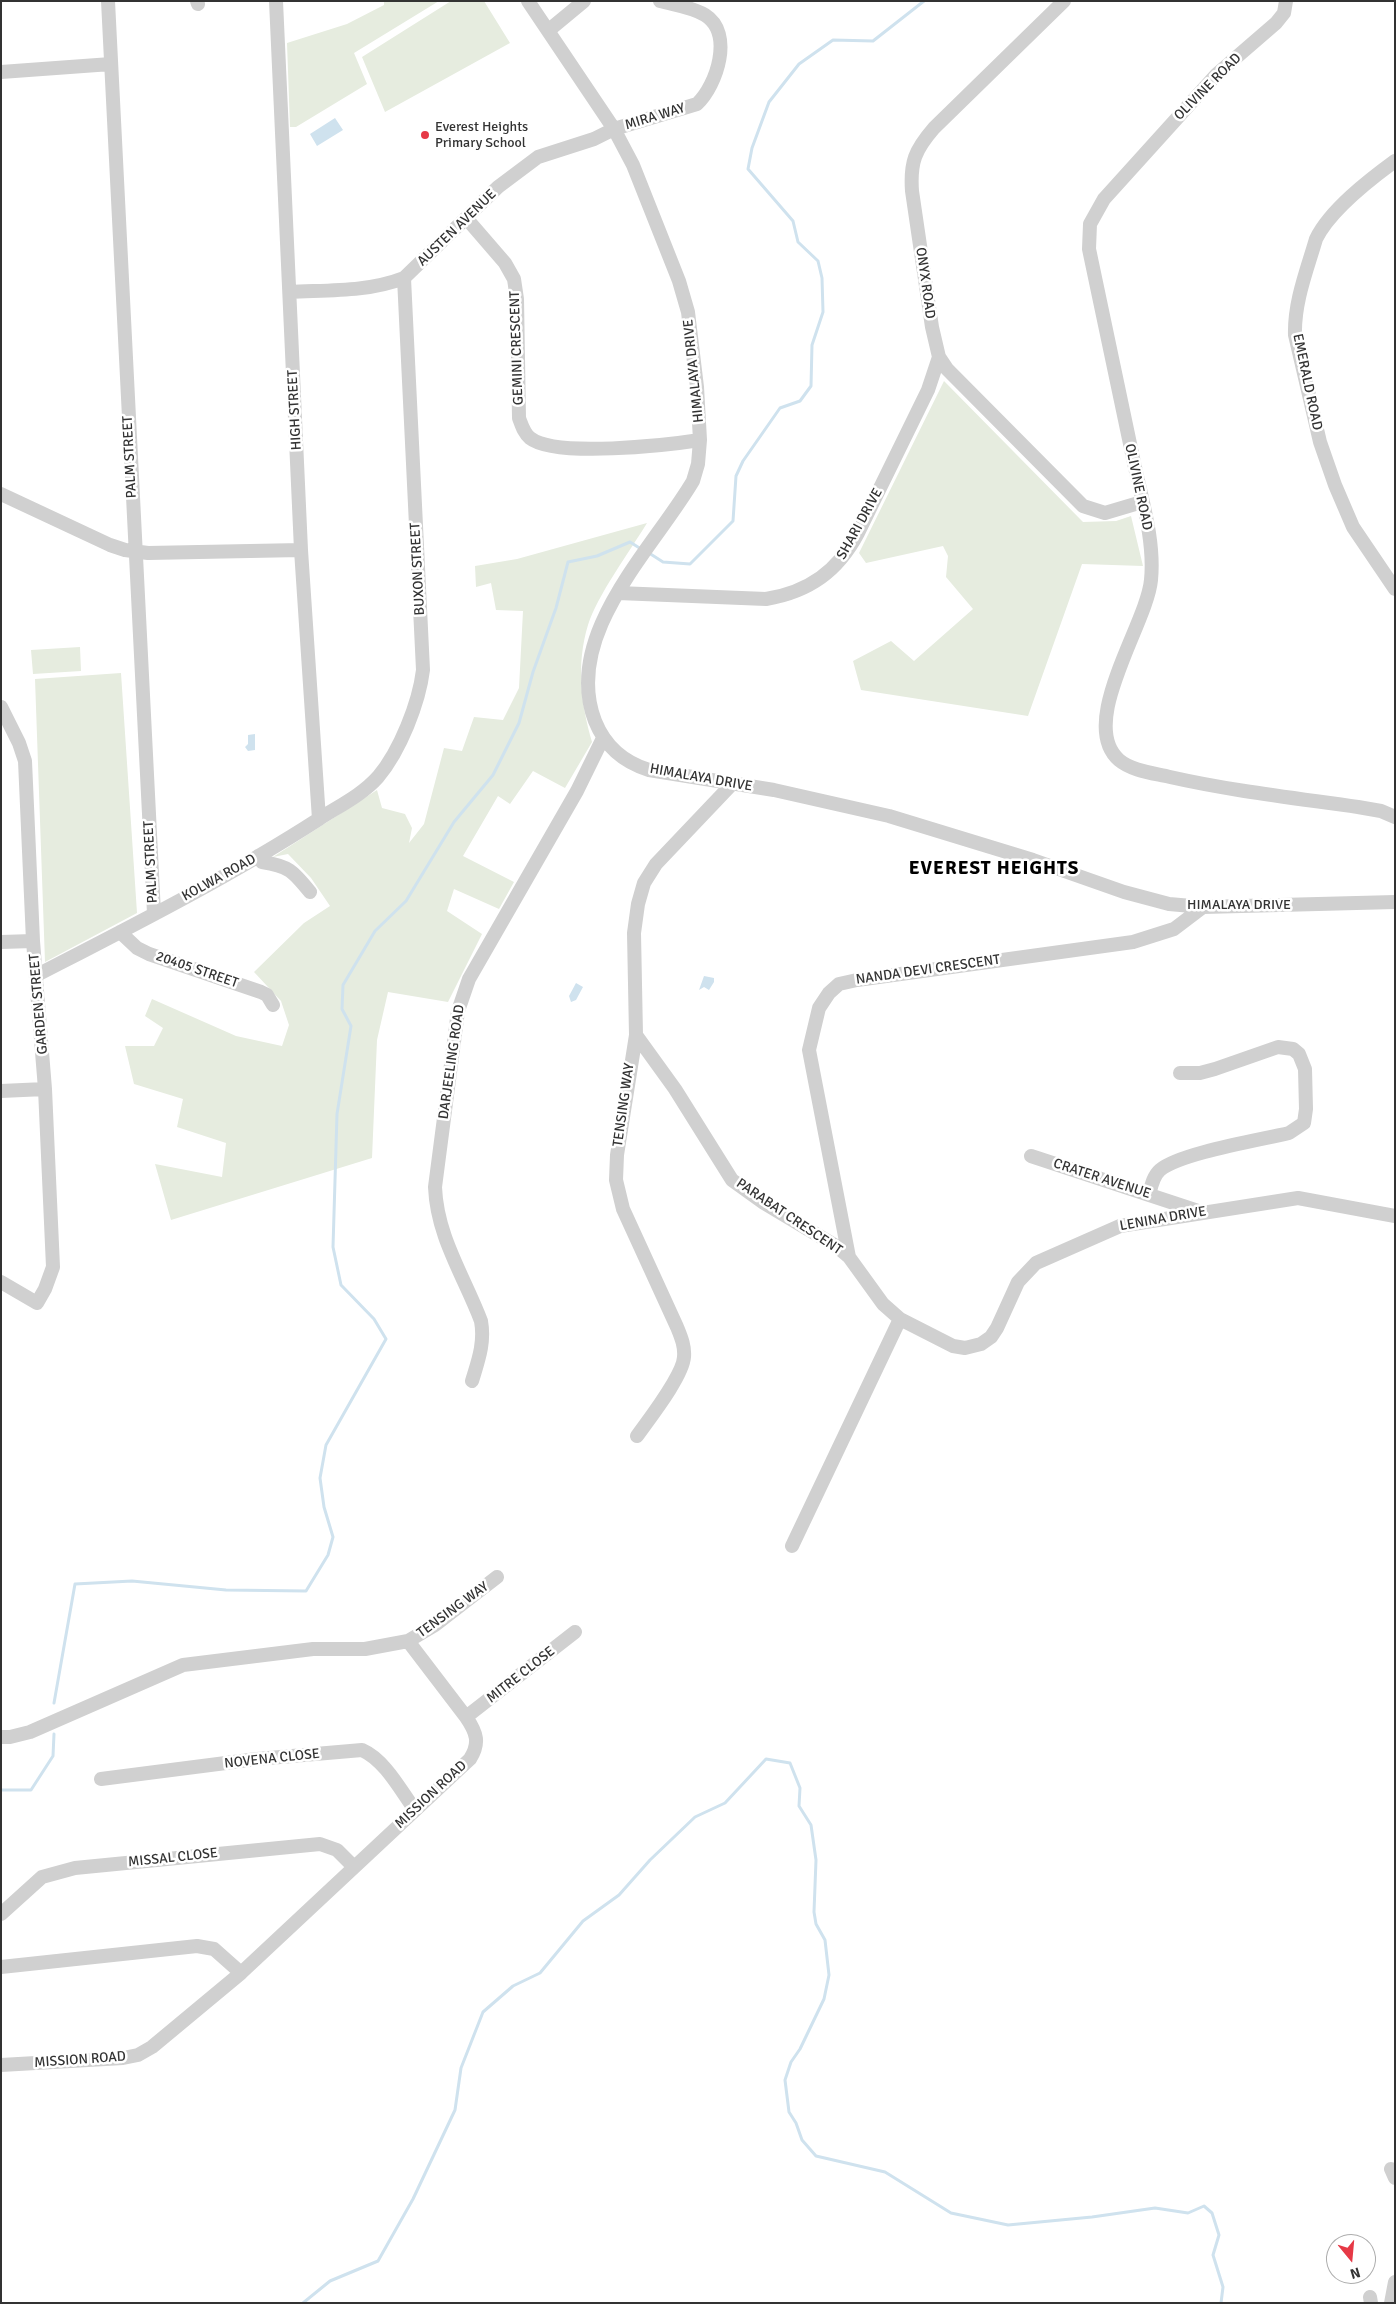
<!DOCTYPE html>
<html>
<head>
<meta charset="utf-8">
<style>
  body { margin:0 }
  #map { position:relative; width:1396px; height:2304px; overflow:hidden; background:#fff; font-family:Signika,sans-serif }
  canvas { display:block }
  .frame { position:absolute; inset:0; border:2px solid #333; pointer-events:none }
  .north { position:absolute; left:1326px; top:2234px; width:50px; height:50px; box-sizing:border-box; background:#fff; border:1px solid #adadad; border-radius:50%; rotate:163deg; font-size:14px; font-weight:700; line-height:20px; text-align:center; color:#333 }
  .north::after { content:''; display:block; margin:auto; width:18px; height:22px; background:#e63946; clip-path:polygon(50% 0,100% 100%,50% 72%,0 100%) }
</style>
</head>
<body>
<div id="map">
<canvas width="1396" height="2304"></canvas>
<div class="frame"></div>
<div class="north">N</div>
</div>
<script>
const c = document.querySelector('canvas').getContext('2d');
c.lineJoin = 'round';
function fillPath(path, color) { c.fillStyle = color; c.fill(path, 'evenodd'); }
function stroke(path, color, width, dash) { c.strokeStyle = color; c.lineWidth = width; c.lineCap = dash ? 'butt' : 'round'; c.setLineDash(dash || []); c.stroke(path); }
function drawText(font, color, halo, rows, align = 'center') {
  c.font = font + ' Signika,sans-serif'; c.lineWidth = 5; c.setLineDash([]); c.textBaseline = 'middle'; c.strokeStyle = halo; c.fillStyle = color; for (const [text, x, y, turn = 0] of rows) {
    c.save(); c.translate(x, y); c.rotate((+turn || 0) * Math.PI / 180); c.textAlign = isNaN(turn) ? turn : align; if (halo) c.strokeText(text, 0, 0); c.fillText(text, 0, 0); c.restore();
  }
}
fillPath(new Path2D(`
  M384 1H439L354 53 367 84 296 127H290L287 43 347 24 384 5Z
  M451 1H484L510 43 385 112 362 57Z
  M944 381 1083 522 1116 521 1131 516 1143 566 1082 564 1028 716 861 690 853 661 891 641 914 661 973 609 946 577 948 556 943 546 866 563 859 553Z
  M647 523C630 551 597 596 588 625 576 664 581 704 592 742L565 788 533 771 510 804 498 796 463 856 514 882 499 909 454 889 447 911 482 934 448 1002 388 992 377 1040 372 1158 171 1220 155 1164 222 1177 226 1143 177 1127 183 1099 134 1084 125 1046H154L163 1028 145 1016 152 999 236 1036 282 1046 289 1025 281 1001 254 972 304 923 330 906 311 878 288 854 273 857 377 790 382 808 405 814 412 828 409 843 424 824 444 748 462 751 474 717 503 720 519 688 523 611 496 610 491 583 476 587 475 566 517 559Z
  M80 647 81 671 33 674 31 650Z
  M121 673 137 913 45 962 35 679Z`), '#e6ecdf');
fillPath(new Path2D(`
  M335 118 343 130 317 146 310 134Z
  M255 734V750L248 751 245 747 248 744V735Z
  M704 976 714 978V982L709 990 704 987 699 990Z
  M576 983 583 987 576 1000 571 1002 569 996Z`), '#cfe2ee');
stroke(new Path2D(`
  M649 553 663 562 690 564 733 521 736 476 743 461 780 408 800 401 811 386 812 345 823 312 822 278 818 261 798 242 793 221 748 169 752 148 769 102 799 64 833 40 873 41 924 1
  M54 1703 75 1584 132 1581 226 1590 306 1591 328 1555 333 1537 324 1507 320 1478 326 1445 386 1339 374 1319 341 1285 333 1247 337 1114 351 1026 342 1009 343 985 375 931 406 901 454 822 493 775 519 723 533 672 556 608 568 562 597 556 630 542 641 549
  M1 1790H31L53 1756 54 1734
  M303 2303 330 2281 378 2261 413 2199 455 2110 461 2068 483 2012 513 1986 540 1973 583 1921 619 1895 650 1860 695 1817 725 1803 766 1759 790 1763 800 1788 799 1806 811 1825 816 1860 814 1912 816 1924 825 1940 829 1975 824 1999 800 2049 791 2062 785 2080 789 2112 796 2123 802 2140 816 2156 885 2172 951 2213 1008 2225 1092 2217 1155 2208 1188 2213 1204 2206 1212 2213 1219 2235 1213 2255 1223 2287 1221 2303`), '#cfe2ee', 3);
stroke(new Path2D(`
  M108 1 154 913
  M197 1 198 4
  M276 1 301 550 319 819
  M528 1 614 129 633 165 679 281 688 312 697 387 700 440 698 464 693 481C653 549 562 635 595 721 605 746 623 762 649 770L774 790 889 816 1033 860 1124 892 1169 904 1203 907 1395 902
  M1064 1 934 128C915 150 910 162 912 191L932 327 939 357 947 369 1083 506 1105 513 1142 502
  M1286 1 1284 13 1276 23 1217 74 1104 199 1090 224 1089 249C1104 319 1118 388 1133 458 1141 497 1155 540 1151 580 1147 624 1077 723 1119 760 1132 771 1153 773 1170 777 1232 791 1295 798 1358 807L1381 811 1395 817
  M549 30 584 1
  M1 72 111 64
  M1395 161C1369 180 1330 210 1316 239 1307 270 1294 302 1295 335L1320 442 1335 485 1353 527 1395 589
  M467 219 505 263 514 279 517 299 519 418C522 426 524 433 530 438 555 458 668 445 700 440
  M290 292C328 290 368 292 404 278L498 187 538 157 594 139 614 129 697 104C717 85 734 33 705 15 692 7 675 5 660 1
  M1 494 110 545 125 550 148 553 301 550
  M618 593 766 599C809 592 838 571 858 533L928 390 939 357
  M1 707 19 743 25 761 33 941 45 1089 53 1267 45 1289 37 1303 1 1282
  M258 856 262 862C289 866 293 871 310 892
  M120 932 137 948 149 954 261 992 267 995 273 1005
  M1 942 33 941
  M37 975C132 926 229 877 319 819 339 806 362 795 378 777 400 751 419 703 423 670L404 278
  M636 1035 675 1089 732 1180 764 1203 836 1246 849 1257 883 1304 900 1319 953 1346 965 1348 981 1344 991 1337 997 1328 1018 1282 1036 1263 1120 1226 1298 1198 1395 1216
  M1 1091 45 1089
  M1031 1156 1198 1211
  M1149 1195C1151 1187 1153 1176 1160 1170 1180 1153 1260 1140 1289 1133L1304 1123 1306 1109 1305 1069 1299 1054 1293 1049 1278 1047 1215 1069 1200 1073H1180
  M849 1257 809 1050 819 1008 829 993 839 984 857 980 1133 942 1174 929 1203 907
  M472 1381C478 1361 485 1343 481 1321 464 1276 437 1237 435 1187L458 1011 469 979 577 791 603 738
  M637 1436C649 1419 683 1376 684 1357 685 1346 681 1337 677 1327L623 1209 616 1180 617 1155 636 1035 634 933 638 904 644 883 656 864 733 783
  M792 1546 900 1319
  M408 1641 435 1625 497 1577
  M466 1717 575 1632
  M1 1737H10L30 1732 183 1665 313 1649H365L408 1641 466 1717C477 1733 480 1743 470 1759L241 1973 152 2047 138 2055 123 2058 1 2065
  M101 1779 257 1759 362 1750C385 1760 401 1791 415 1810
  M1 1914 42 1877 75 1868 320 1844 337 1850 353 1866
  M1 1967 197 1946 214 1949 241 1973
  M1391 2169 1395 2178
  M1370 2297 1371 2303
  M1391 2303 1395 2282`), '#d0d0d0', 14);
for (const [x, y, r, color] of [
  [425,135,5,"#e63946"]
]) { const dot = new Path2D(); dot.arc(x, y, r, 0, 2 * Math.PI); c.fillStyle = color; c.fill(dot); stroke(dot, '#fff', 2); }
drawText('14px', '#333', '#fff', [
  ["OLIVINE ROAD",1208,87,-45],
  ["MIRA WAY",655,117,-17],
  ["AUSTEN AVENUE",457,228,-44],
  ["ONYX ROAD",925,283,82],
  ["GEMINI CRESCENT",517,348,-92],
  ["HIMALAYA DRIVE",694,371,-96],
  ["EMERALD ROAD",1307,382,78],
  ["HIGH STREET",295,410,-93],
  ["PALM STREET",130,457,-93],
  ["OLIVINE ROAD",1138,487,78],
  ["SHARI DRIVE",860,524,-61],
  ["BUXON STREET",418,569,-93],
  ["HIMALAYA DRIVE",701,778,10],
  ["PALM STREET",151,862,-93],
  ["KOLWA ROAD",219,878,-29],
  ["HIMALAYA DRIVE",1239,905],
  ["20405 STREET",197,970,19],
  ["NANDA DEVI CRESCENT",928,970,-8],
  ["GARDEN STREET",39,1004,-95],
  ["DARJEELING ROAD",452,1062,-82],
  ["TENSING WAY",624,1105,-82],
  ["CRATER AVENUE",1102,1179,18],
  ["PARABAT CRESCENT",789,1217,34],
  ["LENINA DRIVE",1163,1219,-10],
  ["TENSING WAY",453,1610,-36],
  ["MITRE CLOSE",521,1675,-38],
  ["NOVENA CLOSE",272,1759,-6],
  ["MISSION ROAD",431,1795,-43],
  ["MISSAL CLOSE",173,1858,-6],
  ["MISSION ROAD",80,2060,-4]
]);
drawText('14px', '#333', '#fff', [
  ["Everest Heights",435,127],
  ["Primary School",435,143]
], 'left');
c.letterSpacing = '1px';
drawText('bold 19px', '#000', '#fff', [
  ["EVEREST HEIGHTS",994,869]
]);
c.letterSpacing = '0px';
</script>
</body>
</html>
